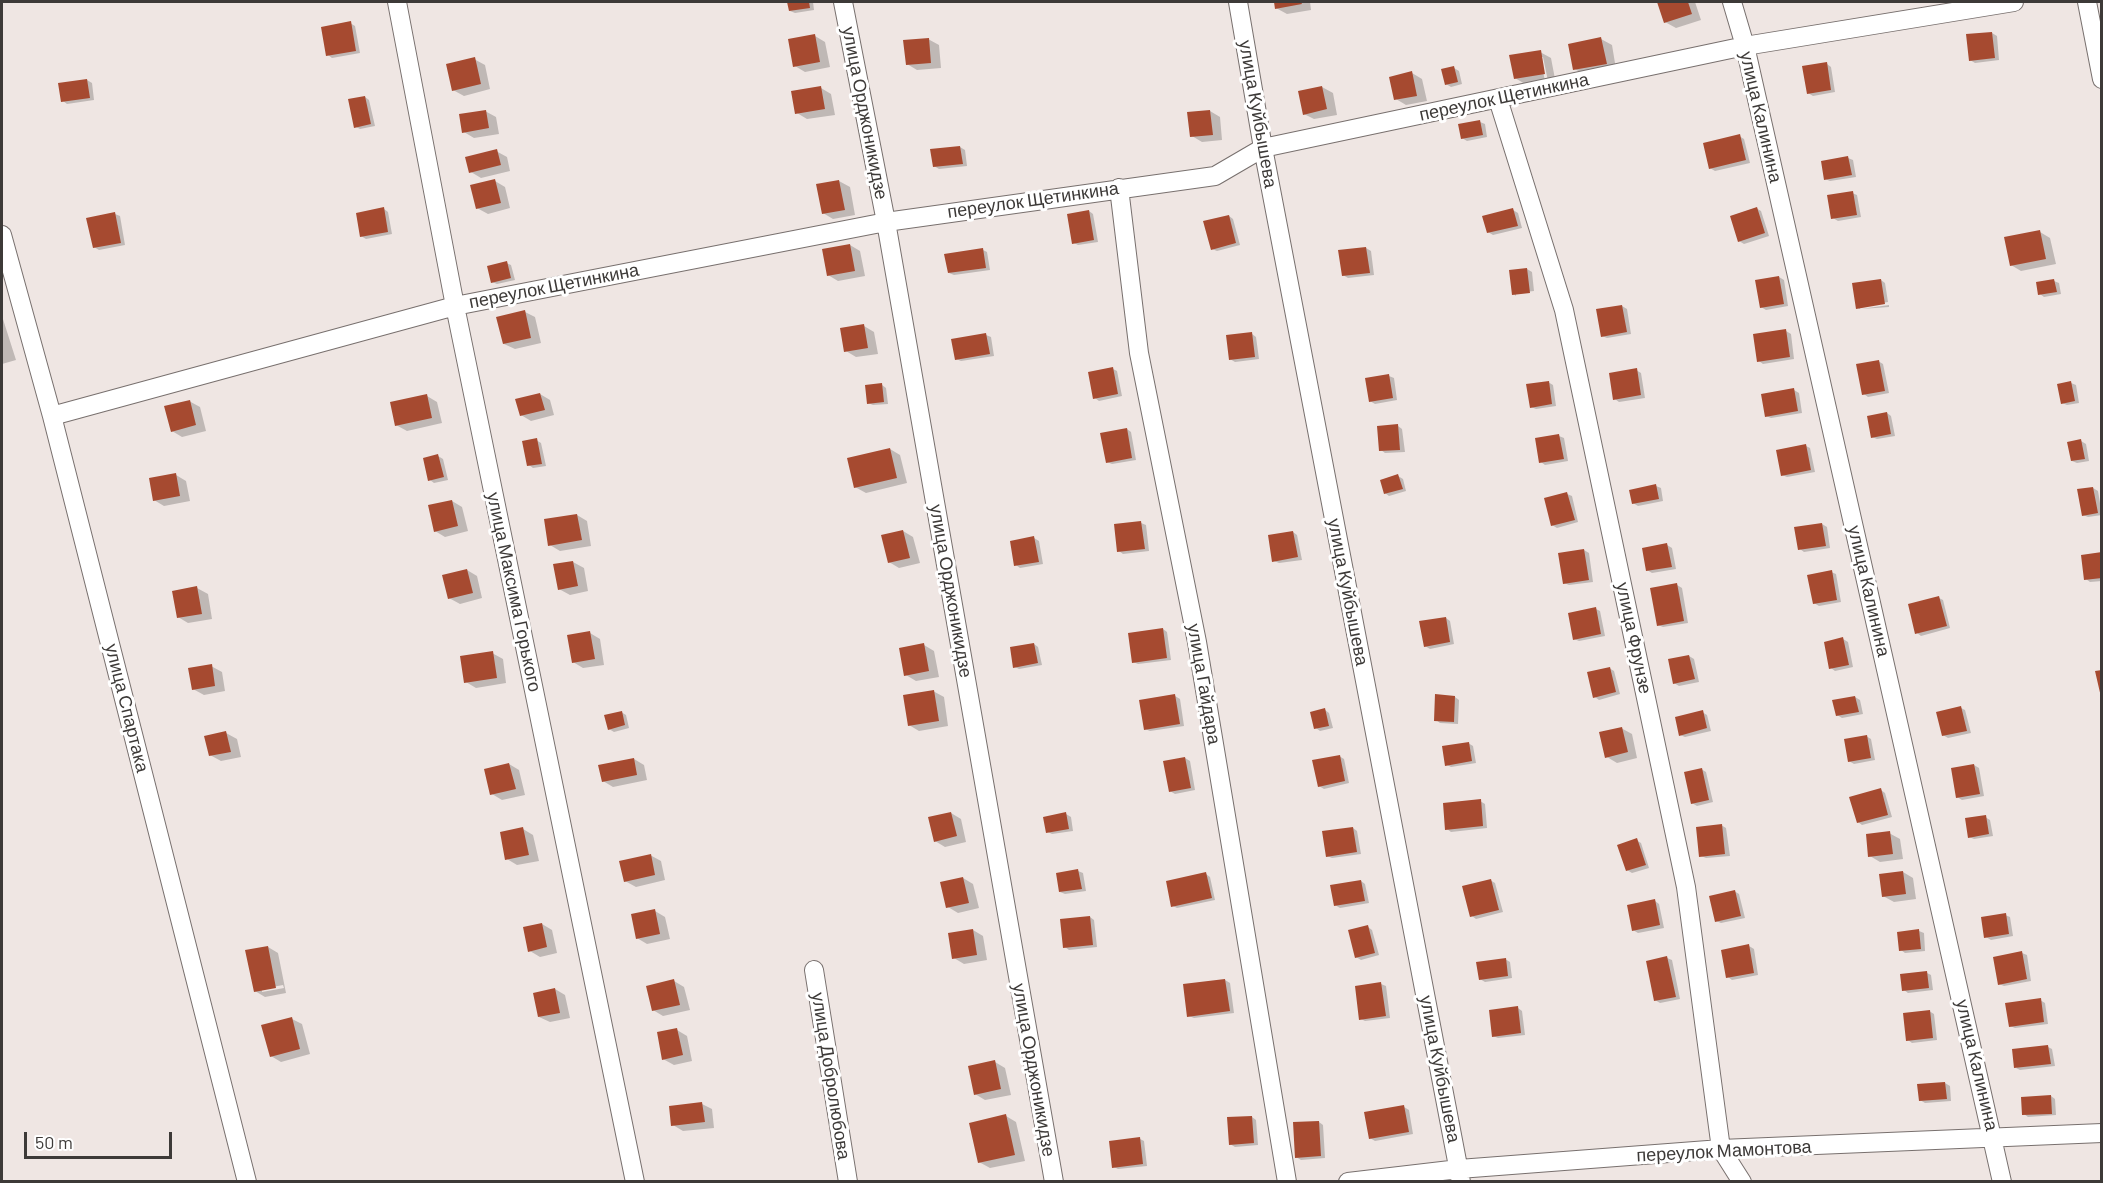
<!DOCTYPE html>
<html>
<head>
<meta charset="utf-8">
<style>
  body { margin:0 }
  #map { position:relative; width:2103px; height:1183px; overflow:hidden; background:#efe6e3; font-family:Barlow,sans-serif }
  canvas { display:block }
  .frame { position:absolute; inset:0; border:3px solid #3d3a38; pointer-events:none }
  .scale { position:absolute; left:24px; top:1132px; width:148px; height:27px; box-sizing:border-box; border:3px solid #3d3a38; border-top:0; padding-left:8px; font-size:18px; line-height:21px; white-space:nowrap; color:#3d3a38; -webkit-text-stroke:4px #fff; paint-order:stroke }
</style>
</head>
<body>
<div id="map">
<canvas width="2103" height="1183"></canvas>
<div class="frame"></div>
<div class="scale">50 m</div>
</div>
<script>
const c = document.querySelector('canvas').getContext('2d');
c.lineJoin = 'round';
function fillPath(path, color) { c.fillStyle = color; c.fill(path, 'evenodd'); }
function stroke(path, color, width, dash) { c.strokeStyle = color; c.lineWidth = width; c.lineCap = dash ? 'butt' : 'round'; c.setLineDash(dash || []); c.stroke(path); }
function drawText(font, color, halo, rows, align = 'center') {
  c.font = font + ' Barlow,sans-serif'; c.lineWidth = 6; c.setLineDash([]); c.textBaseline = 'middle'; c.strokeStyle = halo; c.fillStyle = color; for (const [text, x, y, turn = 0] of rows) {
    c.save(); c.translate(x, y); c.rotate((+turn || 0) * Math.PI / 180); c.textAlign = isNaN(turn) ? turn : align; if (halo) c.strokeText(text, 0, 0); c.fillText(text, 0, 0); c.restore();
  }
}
fillPath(new Path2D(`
  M788 2H813L814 10 795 13 790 11Z
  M1275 2H1310L1311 10 1287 14 1276 8Z
  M1658 2H1695L1701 20 1676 28 1665 22Z
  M350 23 355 26 360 53 332 58 328 55Z
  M1992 33 1997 36 1999 60 1975 63 1970 60Z
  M815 36 825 42 830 67 805 72 795 66Z
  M928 39 939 45 941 68 917 70 907 64Z
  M1601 39 1612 45 1616 69 1585 75 1575 69Z
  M1540 52 1551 58 1555 79 1548 81 1543 57H1540L1545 81 1525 84 1515 78Z
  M474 59 485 65 490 89 464 96 453 90Z
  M1827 64 1831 67 1835 92 1813 96 1808 93Z
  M1454 68 1459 71 1462 84 1451 87 1446 84Z
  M1412 73 1422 79 1427 101 1406 105 1396 99Z
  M87 80 92 83 94 100 67 104 63 101Z
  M1322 87 1333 93 1337 115 1314 119 1304 114Z
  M821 88 831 94 835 115 807 119 797 113Z
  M365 97 369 100 375 126 360 129 356 127Z
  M485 111 496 117 499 134 474 138 464 132Z
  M1210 111 1220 117 1222 140 1202 142 1192 136Z
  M1480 122 1485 124 1487 137 1467 141 1462 138Z
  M1739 136 1744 139 1750 163 1715 171 1710 168Z
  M960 147 965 150 967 166 939 169 934 166Z
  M496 151 507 157 510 171 481 178 471 172Z
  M1848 158 1853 160 1856 177 1830 181 1825 179Z
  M495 181 505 187 510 208 488 214 477 208Z
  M839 181 850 187 855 215 833 219 823 213Z
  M1852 193 1857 195 1861 217 1838 221 1833 218Z
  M1756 208 1761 211 1769 236 1744 244 1739 241Z
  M384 209 388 212 392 234 366 239 361 236Z
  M1513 210 1518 213 1522 228 1493 235 1488 232Z
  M1089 211 1093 214 1098 242 1078 245 1074 243Z
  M115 214 120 216 125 245 99 250 94 247Z
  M1229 216 1233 219 1240 245 1217 251 1212 249Z
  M2040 232 2050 238 2056 264 2021 271 2011 265Z
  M850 245 860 251 865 276 838 281 828 275Z
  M1366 248 1371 251 1374 275 1348 278 1343 275Z
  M983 250 987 252 990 270 954 275 949 273Z
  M506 263 511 265 515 280 497 284 492 282Z
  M1527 269 1532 272 1534 291 1516 293V296L1514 294Z
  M1779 277 1784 280 1788 306 1766 310 1761 307Z
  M1881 280 1885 283 1888 302 1860 307V309L1858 308Z
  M2054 281 2059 283 2061 294 2044 297 2040 294Z
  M1889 305V307L1861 309Z
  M1622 306 1627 309 1631 334 1607 338 1602 336Z
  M525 312 535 317 541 343 515 349 504 344Z
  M2 316 16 360 2 364Z
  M864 326 874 332 878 354 856 357 846 351Z
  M1786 331 1791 334 1794 359 1763 364 1759 361Z
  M1252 334 1256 337 1259 359 1235 362 1230 359Z
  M986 335 991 337 994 356 961 361 956 359Z
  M1878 361 1883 364 1889 393 1868 397 1864 394Z
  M1113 369 1117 371 1122 396 1099 401 1095 398Z
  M1636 370 1641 373 1645 398 1619 402 1615 399Z
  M1389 376 1394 378 1397 400 1375 404 1370 401Z
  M1548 382 1553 385 1556 406 1536 409 1531 407Z
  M2071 383 2076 385 2079 403 2067 405 2062 403Z
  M882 385 886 388 888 404 873 405 868 403Z
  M1794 390 1799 393 1802 413 1771 418 1766 416Z
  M540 394 550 400 554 415 531 421 521 415Z
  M427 396 437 402 442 423 407 431 396 425Z
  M189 401 200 407 206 431 182 437 172 431Z
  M1887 413 1891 416 1895 436 1877 439 1872 437Z
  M1398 426 1402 429 1405 452 1385 453 1381 450Z
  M1127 429 1131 432 1136 460 1112 464 1107 462Z
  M1559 436 1564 438 1568 461 1545 465 1541 462Z
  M536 440 541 443 546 466 533 468 529 465Z
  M2081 441 2086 444 2089 461 2077 463 2072 461Z
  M1806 446 1810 448 1815 472 1787 477 1782 475Z
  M890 449 900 455 907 483 866 493 855 487Z
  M438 456 443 459 448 480 434 483 430 480Z
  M176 475 186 481 190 501 164 506 154 500Z
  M1398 476 1403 479 1406 491 1389 496 1385 493Z
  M1656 486 1661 488 1663 501 1638 506 1633 503Z
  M2093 488 2098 491 2102 515 2088 517 2083 515Z
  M1567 494 1572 496 1578 522 1557 528 1552 525Z
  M452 501 462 507 468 531 445 537 435 531Z
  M577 515 587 521 591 546 560 551 550 545Z
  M1141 523 1146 525 1149 551 1123 554 1119 551Z
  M1822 524 1827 527 1830 548 1804 552 1800 549Z
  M903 531 913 537 920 563 899 568 889 562Z
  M1293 532 1297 535 1302 560 1279 563 1274 561Z
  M1034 538 1039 541 1043 564 1020 568 1016 565Z
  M1667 545 1672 548 1676 569 1652 573 1647 570Z
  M1584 550 1589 553 1593 582 1569 585 1564 583Z
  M2102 554V581L2090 582 2086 579Z
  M573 562 584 568 588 591 570 595 559 589Z
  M467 570 477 576 482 598 460 604 449 598Z
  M1831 572 1836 574 1841 602 1819 606 1814 603Z
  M1677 585 1682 588 1688 623 1663 627 1658 625Z
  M197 588 208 594 212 619 188 623 178 617Z
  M1939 598 1943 600 1950 628 1921 636 1917 633Z
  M1596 609 1600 611 1605 636 1579 641 1574 639Z
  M1446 618 1450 621 1454 644 1430 649 1425 646Z
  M1163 629 1167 632 1171 660 1138 664 1133 662Z
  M590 633 600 639 604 665 583 668 573 662Z
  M1843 639 1848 642 1853 667 1835 671 1831 668Z
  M1034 644 1038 647 1042 665 1019 669 1015 667Z
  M924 645 934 651 939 677 916 681 906 675Z
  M492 653 503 659 506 683 476 688 466 682Z
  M1689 656 1694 659 1699 682 1679 686 1674 683Z
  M211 666 222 672 225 691 204 695 193 689Z
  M1609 668 1614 671 1620 694 1599 700 1595 697Z
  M933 691 944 697 948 726 919 731 909 725Z
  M1175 696 1180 699 1184 726 1150 731 1145 729Z
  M1455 697 1459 700 1458 724 1440 723 1436 720Z
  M1855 697 1860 700 1863 714 1842 718 1837 715Z
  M1961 708 1965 710 1971 733 1948 738 1943 735Z
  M1325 710 1329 713 1333 728 1320 731 1316 728Z
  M621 712 626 715 629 728 614 732 609 729Z
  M1702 712 1707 715 1711 731 1685 737 1680 735Z
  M1621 728 1632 734 1637 758 1617 763 1607 757Z
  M226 733 237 739 241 757 221 761 210 755Z
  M1866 736 1871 739 1875 760 1854 764 1849 761Z
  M1468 743 1473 746 1476 763 1451 767 1447 765Z
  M1339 756 1344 759 1349 783 1324 789 1319 786Z
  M1185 758 1190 761 1195 790 1175 794 1170 791Z
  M634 759 644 765 647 780 613 787 603 781Z
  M509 764 519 770 525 795 502 800 492 794Z
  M1974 765 1979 768 1984 796 1962 800 1957 797Z
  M1701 769 1706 772 1713 802 1697 806 1692 803Z
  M1881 790 1885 793 1892 817 1862 825 1858 822Z
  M1480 801 1485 804 1487 828 1451 832 1447 829Z
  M951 813 961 819 966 842 945 847 935 841Z
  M1066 814 1071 817 1073 831 1052 834 1048 832Z
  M1985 817 1990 820 1993 836 1974 839 1969 837Z
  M1721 825 1726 828 1730 856 1706 858 1701 856Z
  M1353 828 1357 831 1361 854 1332 858 1327 856Z
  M523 829 533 835 539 861 517 865 507 859Z
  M1889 833 1900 839 1903 859 1880 862 1870 856Z
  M1636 840 1641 843 1649 868 1632 873 1627 870Z
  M650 855 661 861 665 880 636 887 625 881Z
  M1078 871 1083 873 1086 891 1065 894 1060 892Z
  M1903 872 1913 878 1916 899 1894 902 1883 896Z
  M1206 874 1210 877 1215 900 1177 908 1173 906Z
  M963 878 973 884 979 908 958 913 948 907Z
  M1490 880 1495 883 1503 912 1476 919 1472 916Z
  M1361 881 1365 884 1369 903 1340 908 1335 905Z
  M1734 891 1739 894 1745 918 1721 923 1716 921Z
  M1655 901 1659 904 1664 928 1638 933 1633 930Z
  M655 911 665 917 670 939 647 944 637 938Z
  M2005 915 2010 917 2013 936 1991 940 1986 937Z
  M1090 917 1094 920 1097 947 1069 950 1065 947Z
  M542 924 552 930 557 953 540 957 530 951Z
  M1368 927 1372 930 1379 955 1361 960 1356 957Z
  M973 930 983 936 987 960 964 964 954 958Z
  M1919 931 1924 933 1925 951 1905 953 1901 950Z
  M1749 946 1754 949 1758 975 1732 980 1728 977Z
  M268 947 278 953 286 993 265 997 255 991ZM283 985 284 988 262 992V989Z
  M2022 953 2027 955 2031 981 2004 986 1999 984Z
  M1667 958 1672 960 1680 999 1660 1003 1655 1000Z
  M1505 959 1510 962 1512 978 1485 982 1480 979Z
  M1927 973 1931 975 1933 990 1908 993 1904 990Z
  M1225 980 1230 983 1234 1013 1194 1018 1189 1016Z
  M674 981 684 987 690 1010 663 1016 653 1010Z
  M1381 984 1386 986 1390 1018 1365 1021 1361 1019Z
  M555 989 565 995 570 1018 550 1022 539 1017Z
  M2040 1000 2045 1003 2048 1024 2015 1028 2010 1026Z
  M1518 1008 1522 1011 1525 1035 1498 1038 1493 1036Z
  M1929 1011 1934 1014 1937 1040 1912 1043 1908 1040Z
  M292 1019 302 1024 310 1054 281 1062 271 1056Z
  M677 1030 687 1036 692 1061 674 1065 663 1059Z
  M2048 1047 2052 1049 2055 1066 2020 1070 2016 1068Z
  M995 1062 1005 1068 1011 1095 985 1100 975 1094Z
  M1945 1083 1950 1086 1951 1101 1925 1103 1920 1100Z
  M2051 1096 2055 1099 2056 1115 2028 1117 2024 1114Z
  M702 1104 712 1109 714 1128 683 1131 673 1125Z
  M1404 1107 1409 1110 1413 1134 1375 1141 1370 1138Z
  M1006 1116 1016 1122 1025 1161 990 1168 979 1162Z
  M1252 1117 1256 1120 1258 1145 1235 1147 1230 1144Z
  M1319 1122 1323 1125 1325 1158 1301 1160 1296 1157Z
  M1140 1139 1144 1141 1147 1166 1118 1169 1114 1167Z`), '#0003');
fillPath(new Path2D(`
  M787 2H809L810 8 789 11Z
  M1274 2H1301L1302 4 1275 9Z
  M1657 2H1688L1692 14 1664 23Z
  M351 21 356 51 326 56 321 27Z
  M1992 32 1995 58 1969 61 1966 34Z
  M815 34 820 62 793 67 788 39Z
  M1601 37 1607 64 1573 70 1568 44Z
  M929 38 931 63 906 65 903 40Z
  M1541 50 1545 74 1514 79 1509 55Z
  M475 57 481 84 452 91 446 64Z
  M1827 62 1831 90 1807 94 1802 66Z
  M1454 66 1458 82 1445 85 1441 69Z
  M1412 71 1417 96 1394 100 1389 77Z
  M87 79 90 98 61 102 58 83Z
  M821 86 825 109 795 114 791 91Z
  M1322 86 1327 109 1303 115 1298 91Z
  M365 96 371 124 354 128 348 99Z
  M486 110 489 128 462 133 459 114Z
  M1210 110 1213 135 1190 137 1187 112Z
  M1480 120 1483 135 1461 139 1458 124Z
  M1740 134 1746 160 1709 169 1703 143Z
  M960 146 963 164 933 167 930 149Z
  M497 149 501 165 469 173 465 157Z
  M1848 156 1852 175 1824 180 1821 161Z
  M495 179 501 203 476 209 470 185Z
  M839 180 845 210 822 214 816 184Z
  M1853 191 1857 215 1831 219 1827 195Z
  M384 207 388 232 360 237 356 213Z
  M1757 207 1765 233 1738 242 1730 216Z
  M1513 208 1518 226 1487 233 1482 216Z
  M1089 210 1094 240 1072 244 1067 214Z
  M115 212 121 243 93 248 86 218Z
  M1229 215 1236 243 1211 250 1203 221Z
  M2040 230 2046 259 2010 266 2004 237Z
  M850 244 855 271 827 276 822 249Z
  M1366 247 1370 273 1342 276 1338 250Z
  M983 248 986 268 948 273 944 254Z
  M507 261 511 278 491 283 487 266Z
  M1527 268 1530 293 1512 295 1509 270Z
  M1779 276 1784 304 1760 308 1755 280Z
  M1881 279 1885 304 1856 309 1852 283Z
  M2054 279 2057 292 2038 295 2036 282Z
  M1622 305 1627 332 1601 337 1596 309Z
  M525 310 531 338 503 344 496 317Z
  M864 324 868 348 844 352 840 328Z
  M1786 329 1790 357 1757 362 1753 334Z
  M1252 332 1255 357 1229 360 1226 335Z
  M986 333 990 354 955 360 951 339Z
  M1879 360 1885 391 1862 395 1856 364Z
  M1113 367 1118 394 1093 399 1088 372Z
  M1637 368 1641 395 1613 400 1609 373Z
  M1389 374 1393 398 1369 402 1365 378Z
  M1549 381 1552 404 1530 408 1526 384Z
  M2071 381 2075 401 2061 404 2057 384Z
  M882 383 884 402 867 404 865 385Z
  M1794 388 1798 411 1765 417 1761 394Z
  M540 393 545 410 520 416 515 399Z
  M427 394 432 418 395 426 390 402Z
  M190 400 196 425 171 432 164 406Z
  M1887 412 1891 434 1871 438 1867 416Z
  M1398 424 1400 450 1379 451 1377 426Z
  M1127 428 1132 458 1106 463 1100 433Z
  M1559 434 1564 459 1539 463 1535 438Z
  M537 438 542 464 527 466 522 441Z
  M2081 439 2085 459 2071 461 2067 442Z
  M1806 444 1811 470 1781 476 1776 450Z
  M890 448 897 478 854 488 847 458Z
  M438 454 444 477 428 481 423 458Z
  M176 473 180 496 153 501 149 478Z
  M1398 474 1403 489 1384 494 1380 480Z
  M1656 484 1659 499 1632 504 1629 490Z
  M2093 487 2098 513 2082 516 2077 489Z
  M1567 492 1575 520 1551 526 1544 498Z
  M452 500 458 526 434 532 428 505Z
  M577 514 582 540 548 546 544 519Z
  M1141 521 1145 549 1117 552 1114 524Z
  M1822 523 1826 546 1798 550 1794 527Z
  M903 530 910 558 888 563 881 535Z
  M1293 531 1298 557 1272 562 1268 535Z
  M1034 536 1039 562 1014 566 1010 541Z
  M1667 543 1672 567 1646 571 1642 548Z
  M1584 549 1589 580 1563 584 1558 553Z
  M2102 552V578L2084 580 2081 555Z
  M573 561 578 586 558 590 553 564Z
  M467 569 473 593 448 599 442 575Z
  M1832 570 1837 600 1813 604 1807 575Z
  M1677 583 1684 621 1657 626 1650 588Z
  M197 586 202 614 177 618 172 591Z
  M1939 596 1947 626 1915 634 1908 604Z
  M1596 607 1601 634 1573 640 1568 613Z
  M1446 617 1450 642 1424 647 1419 621Z
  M1163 628 1167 658 1132 663 1128 633Z
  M590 631 595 659 572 663 567 635Z
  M1843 637 1849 665 1829 669 1824 642Z
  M924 643 929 671 904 676 899 648Z
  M1034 643 1038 663 1013 668 1010 647Z
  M493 651 497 678 464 683 460 656Z
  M1689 655 1695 679 1673 684 1668 659Z
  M212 664 215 686 192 690 188 668Z
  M1610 667 1616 692 1593 698 1587 672Z
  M2102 670V697H2101L2095 671Z
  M934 690 939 721 908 726 903 695Z
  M1175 694 1180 724 1144 730 1139 700Z
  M1435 694 1455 696 1454 722 1434 721Z
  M1855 696 1859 712 1836 716 1832 700Z
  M1961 706 1967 731 1942 736 1936 712Z
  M1325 708 1329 726 1314 729 1310 712Z
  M1703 710 1707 728 1679 736 1675 717Z
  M622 711 625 725 608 730 604 715Z
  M1622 727 1628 752 1605 758 1599 732Z
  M226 731 231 752 209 756 204 736Z
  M1867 735 1871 758 1848 762 1844 739Z
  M1469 742 1472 761 1445 766 1442 746Z
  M1340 755 1345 781 1318 787 1312 760Z
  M1185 757 1191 788 1169 792 1163 761Z
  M634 758 637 775 602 782 598 765Z
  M509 763 516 789 490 795 484 769Z
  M1974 764 1980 794 1956 798 1951 768Z
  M1702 768 1709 800 1691 804 1684 772Z
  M1881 788 1888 815 1857 823 1849 797Z
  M1481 799 1483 826 1445 830 1443 803Z
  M951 812 957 836 934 842 928 817Z
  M1066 812 1069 829 1046 833 1043 817Z
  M1986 815 1989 834 1968 838 1965 818Z
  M1722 824 1725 854 1699 857 1696 827Z
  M523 827 529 855 505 860 500 832Z
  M1353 827 1357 852 1326 857 1322 831Z
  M1890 831 1893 854 1868 857 1866 834Z
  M1637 838 1646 865 1626 871 1617 845Z
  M651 854 655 875 624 882 619 861Z
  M1078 869 1082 889 1059 892 1056 873Z
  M1903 871 1906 894 1882 897 1879 874Z
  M1206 872 1212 898 1171 907 1166 881Z
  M963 877 969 903 946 908 940 882Z
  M1491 879 1499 910 1470 917 1462 886Z
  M1361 880 1365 901 1334 906 1330 885Z
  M1735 890 1741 916 1715 922 1709 896Z
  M1655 899 1660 925 1632 931 1627 905Z
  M655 909 660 934 636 939 631 914Z
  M2006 913 2009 934 1984 938 1981 917Z
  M1090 916 1093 945 1063 948 1060 919Z
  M542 923 547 947 528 952 523 927Z
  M1368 925 1375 953 1355 958 1348 930Z
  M973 929 977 955 952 959 948 933Z
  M1919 929 1921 949 1899 951 1897 932Z
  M1749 944 1754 973 1726 978 1721 950Z
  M268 946 276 988 254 992 245 950Z
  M2022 951 2027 979 1998 985 1993 957Z
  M1667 956 1676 997 1654 1001 1646 961Z
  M1506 958 1508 976 1479 980 1476 962Z
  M1927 971 1929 988 1902 991 1900 974Z
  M674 979 680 1005 652 1011 646 986Z
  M1225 979 1230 1011 1187 1017 1183 984Z
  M1381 982 1386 1016 1359 1020 1355 986Z
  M555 988 560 1013 538 1017 533 993Z
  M2041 998 2044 1022 2009 1027 2005 1003Z
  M1518 1006 1521 1033 1492 1037 1489 1010Z
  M1930 1010 1933 1038 1906 1041 1903 1013Z
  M292 1017 300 1049 270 1057 261 1025Z
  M677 1028 683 1055 662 1060 657 1032Z
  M2048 1045 2051 1064 2014 1068 2012 1049Z
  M995 1060 1001 1089 974 1095 968 1066Z
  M1945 1082 1947 1099 1919 1101 1917 1084Z
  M2051 1095 2052 1114 2022 1115 2021 1097Z
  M702 1102 705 1122 671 1126 669 1106Z
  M1404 1105 1409 1132 1369 1139 1364 1112Z
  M1006 1114 1015 1155 978 1163 969 1123Z
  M1252 1116 1254 1143 1229 1145 1227 1117Z
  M1319 1121 1321 1156 1295 1158 1293 1122Z
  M1140 1137 1143 1164 1112 1168 1109 1141Z`), '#a64a30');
const minor = new Path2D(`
  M397 2 455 306 635 1182
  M843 2 886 222 1054 1182
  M1238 2 1263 148 1461 1182
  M1732 2 1745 46 2002 1182
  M2087 2 2102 79
  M1498 99 1564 310 1686 887 1721 1149 1742 1182
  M1119 188 1139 353 1197 642 1287 1182
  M2 235 52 416 247 1182
  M52 416 455 306 886 222 1215 176 1263 148 1745 46 2014 2
  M814 970 848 1182
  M1348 1182 1459 1169 1721 1149 2102 1133`);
stroke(minor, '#78706e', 20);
stroke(minor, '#fff', 18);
drawText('18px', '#3d3a38', '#fff', [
  ["переулок Щетинкина",1504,97,-12],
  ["улица Орджоникидзе",865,113,79],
  ["улица Куйбышева",1258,114,80],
  ["улица Калинина",1761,117,77],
  ["переулок Щетинкина",1033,200,-8],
  ["переулок Щетинкина",554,286,-11],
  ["улица Орджоникидзе",951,591,80],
  ["улица Калинина",1869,591,77],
  ["улица Максима Горького",514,592,78],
  ["улица Куйбышева",1348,592,79],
  ["улица Фрунзе",1634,638,78],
  ["улица Гайдара",1204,684,80],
  ["улица Спартака",127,708,76],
  ["улица Калинина",1977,1065,77],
  ["улица Куйбышева",1440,1069,79],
  ["улица Орджоникидзе",1034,1070,80],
  ["улица Добролюбова",831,1076,81],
  ["переулок Мамонтова",1724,1151,-3]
]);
</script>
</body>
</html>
